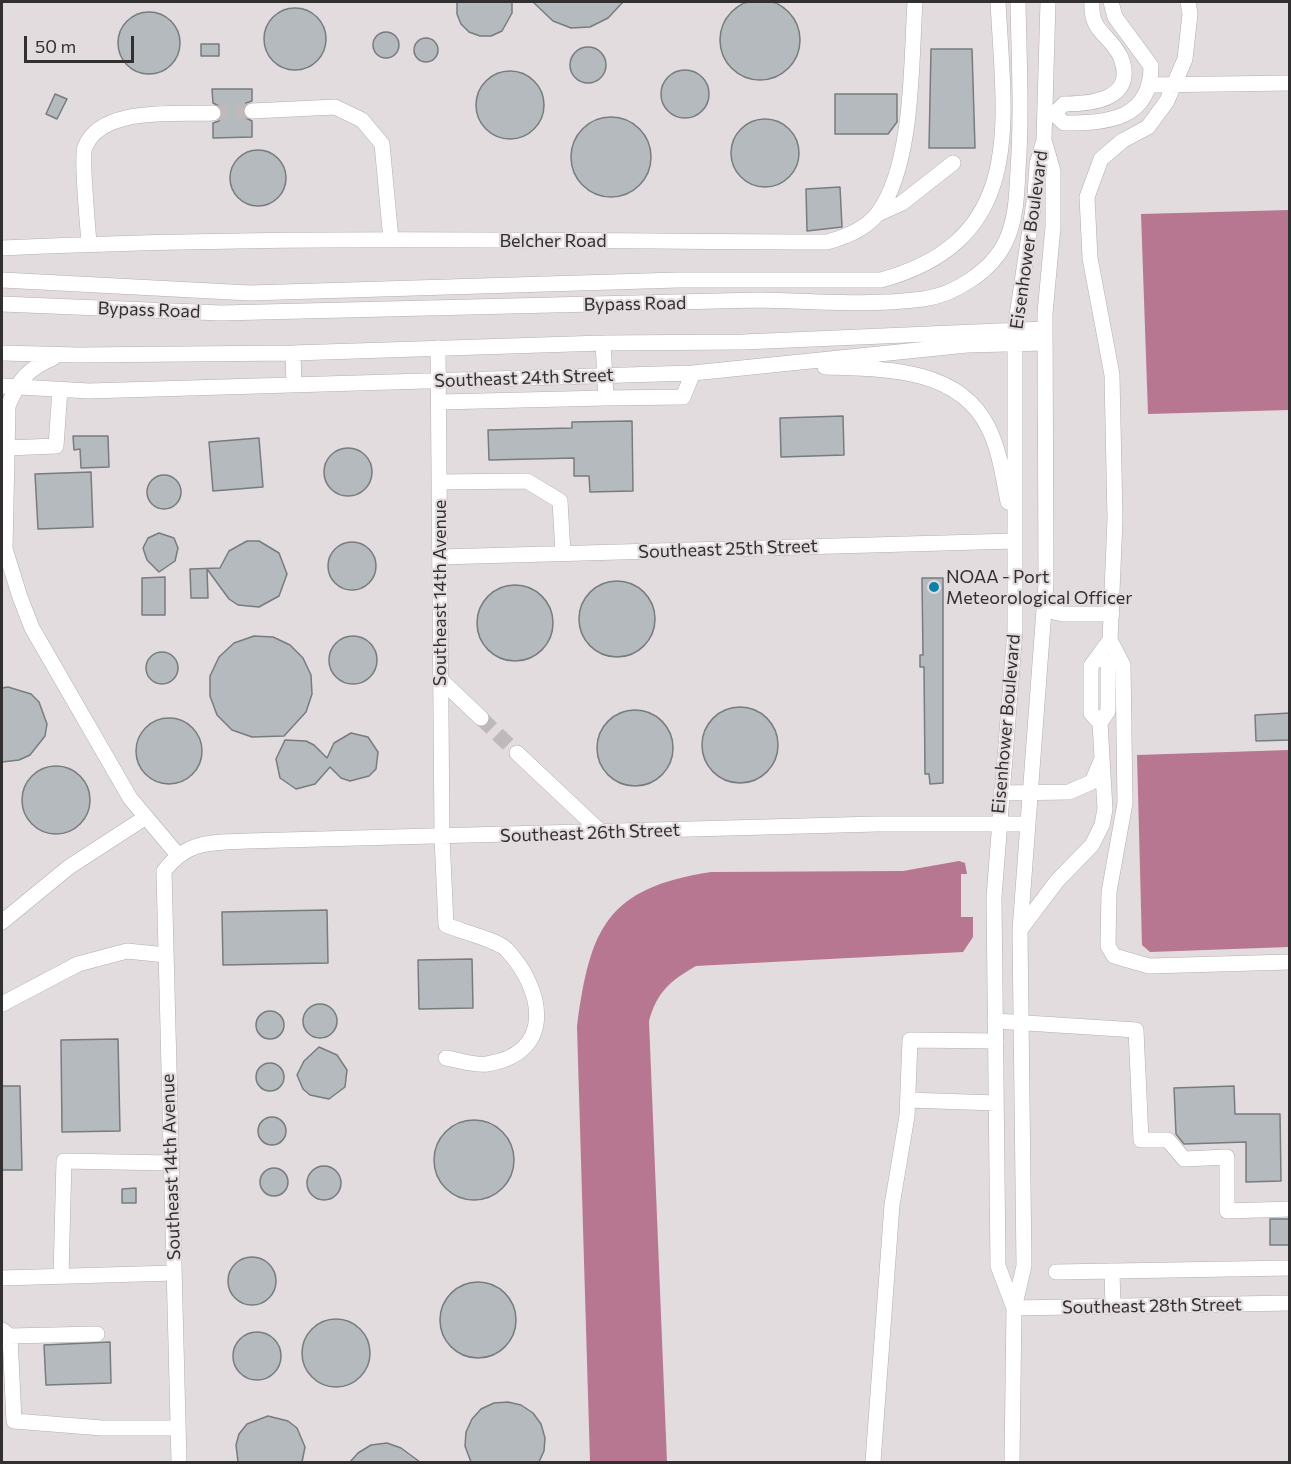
<!DOCTYPE html>
<html>
<head>
<meta charset="utf-8">
<style>
  body { margin:0 }
  #map { position:relative; width:1291px; height:1464px; overflow:hidden; background:#e3dcde; font-family:Commissioner,sans-serif }
  canvas { display:block }
  .frame { position:absolute; inset:0; border:3px solid #322f30; pointer-events:none }
  .scale { position:absolute; left:24px; top:36px; width:110px; height:27px; box-sizing:border-box; border:3px solid #322f30; border-top:0; padding-left:8px; font-size:18px; line-height:21px; white-space:nowrap; color:#322f30; -webkit-text-stroke:4px #e3dcde; paint-order:stroke }
</style>
</head>
<body>
<div id="map">
<canvas width="1291" height="1464"></canvas>
<div class="frame"></div>
<div class="scale">50 m</div>
</div>
<script>
const c = document.querySelector('canvas').getContext('2d');
c.lineJoin = 'round';
function fillPath(path, color) { c.fillStyle = color; c.fill(path, 'evenodd'); }
function stroke(path, color, width, dash) { c.strokeStyle = color; c.lineWidth = width; c.lineCap = dash ? 'butt' : 'round'; c.setLineDash(dash || []); c.stroke(path); }
function drawText(font, color, halo, rows, align = 'center') {
  c.font = font + ' Commissioner,sans-serif'; c.lineWidth = 4.5; c.setLineDash([]); c.textBaseline = 'middle'; c.strokeStyle = halo; c.fillStyle = color; for (const [text, x, y, turn = 0] of rows) {
    c.save(); c.translate(x, y); c.rotate((+turn || 0) * Math.PI / 180); c.textAlign = isNaN(turn) ? turn : align; if (halo) c.strokeText(text, 0, 0); c.fillText(text, 0, 0); c.restore();
  }
}
fillPath(new Path2D(`
  M1289 210V410L1148 414 1141 214Z
  M1289 750V947L1150 952 1142 945 1137 755Z
  M959 861 965 863 967 874H961V917H973V937L963 952 696 966C670 981 657 992 649 1021L667 1462H590L577 1027C590 929 606 888 711 872L903 871Z`), '#b87790');
const building = new Path2D(`
  M720 40a40 40 0 1 1 80 0a40 40 0 1 1-80 0Z
  M457 2H512V13L502 31 491 36H480L469 32 461 24 457 14Z
  M533 2H623L608 18 590 27 571 28 553 21Z
  M264 39a31 31 0 1 1 62 0a31 31 0 1 1-62 0Z
  M118 43a31 31 0 1 1 62 0a31 31 0 1 1-62 0Z
  M373 45a13 13 0 1 1 26 0a13 13 0 1 1-26 0Z
  M414 50a12 12 0 1 1 24 0a12 12 0 1 1-24 0Z
  M201 44H219V56H201Z
  M570 65a18 18 0 1 1 36 0a18 18 0 1 1-36 0Z
  M931 49H972L975 148H929Z
  M661 94a24 24 0 1 1 48 0a24 24 0 1 1-48 0Z
  M476 105a34 34 0 1 1 68 0a34 34 0 1 1-68 0Z
  M212 89H252V101L246 103 242 111 244 117 252 121V137L213 138V123L219 121 223 113 221 107 213 103Z
  M55 94 67 99 57 119 46 114Z
  M835 94H897V122L888 134H835Z
  M571 157a40 40 0 1 1 80 0a40 40 0 1 1-80 0Z
  M731 153a34 34 0 1 1 68 0a34 34 0 1 1-68 0Z
  M230 178a28 28 0 1 1 56 0a28 28 0 1 1-56 0Z
  M840 187 842 227 807 231 806 189Z
  M843 416 844 455 781 457 780 418Z
  M632 421 633 491 590 492 589 476H574V458L489 460 488 430 572 428V422Z
  M73 436H108L109 467 81 468 80 449 74 450Z
  M259 438 263 487 213 491 209 442Z
  M324 472a24 24 0 1 1 48 0a24 24 0 1 1-48 0Z
  M91 472 93 527 38 529 35 474Z
  M147 492a17 17 0 1 1 34 0a17 17 0 1 1-34 0Z
  M159 533 174 538 178 548 175 561 159 572 147 560 143 548 148 538Z
  M247 541H259L279 553 287 574 279 596 259 607 238 605 229 599 207 569 208 598H191L190 569 220 568 229 551Z
  M328 566a24 24 0 1 1 48 0a24 24 0 1 1-48 0Z
  M165 577V615H142V578Z
  M922 578H943V783L930 784 929 774H925L924 667H920V655H923Z
  M579 619a38 38 0 1 1 76 0a38 38 0 1 1-76 0Z
  M477 623a38 38 0 1 1 76 0a38 38 0 1 1-76 0Z
  M329 660a24 24 0 1 1 48 0a24 24 0 1 1-48 0Z
  M254 636 273 637 290 645 303 658 311 675 312 694 306 712 284 736 252 737 232 730 217 715 210 696V676L219 657 234 643Z
  M146 668a16 16 0 1 1 32 0a16 16 0 1 1-32 0Z
  M8 687 31 694 39 702 47 724 45 736 30 755 19 760 2 762V688Z
  M702 745a38 38 0 1 1 76 0a38 38 0 1 1-76 0Z
  M597 748a38 38 0 1 1 76 0a38 38 0 1 1-76 0Z
  M1290 713V740L1256 741 1255 715Z
  M136 751a33 33 0 1 1 66 0a33 33 0 1 1-66 0Z
  M351 733 368 737 378 752 376 769 369 776 350 781 341 778 330 767 315 784 296 789 280 778 276 759 285 740 306 741 314 745 327 758 334 743Z
  M22 800a34 34 0 1 1 68 0a34 34 0 1 1-68 0Z
  M327 910 328 963 223 965 222 912Z
  M472 959 473 1008 419 1009 418 960Z
  M303 1021a17 17 0 1 1 34 0a17 17 0 1 1-34 0Z
  M256 1025a14 14 0 1 1 28 0a14 14 0 1 1-28 0Z
  M118 1039 120 1131 62 1132 61 1040Z
  M319 1047 337 1055 347 1070 345 1087 329 1099 310 1095 303 1089 297 1075 304 1061Z
  M256 1077a14 14 0 1 1 28 0a14 14 0 1 1-28 0Z
  M2 1086H20L22 1170H2Z
  M1234 1086 1235 1114H1280L1281 1181 1246 1182V1142L1184 1144 1176 1134 1174 1088Z
  M258 1131a14 14 0 1 1 28 0a14 14 0 1 1-28 0Z
  M434 1160a40 40 0 1 1 80 0a40 40 0 1 1-80 0Z
  M307 1183a17 17 0 1 1 34 0a17 17 0 1 1-34 0Z
  M260 1182a14 14 0 1 1 28 0a14 14 0 1 1-28 0Z
  M136 1188V1203H122V1189Z
  M1270 1219H1290V1245H1270Z
  M228 1281a24 24 0 1 1 48 0a24 24 0 1 1-48 0Z
  M440 1320a38 38 0 1 1 76 0a38 38 0 1 1-76 0Z
  M302 1353a34 34 0 1 1 68 0a34 34 0 1 1-68 0Z
  M233 1356a24 24 0 1 1 48 0a24 24 0 1 1-48 0Z
  M110 1342 111 1383 46 1385 44 1345Z
  M508 1402 521 1405 533 1413 541 1424 545 1438 544 1451 539 1462H471L465 1446 466 1432 472 1419 481 1409 494 1403Z
  M268 1416 288 1421 297 1428 305 1447 302 1462H238L236 1445 239 1434 247 1424Z
  M387 1443 401 1448 420 1462H350L358 1453 371 1445Z`);
fillPath(building, '#b4babd');
stroke(building, '#767c7f', 1.5);
stroke(new Path2D(`
  M213 113 252 111
  M481 718 517 753`), '#c0b9bb', 15, [15, 8]);
const minor = new Path2D(`
  M1188 2 1190 14 1185 59 1167 101 1148 127 1122 141 1101 159 1087 197 1090 258 1112 375 1115 519 1110 640 1123 665 1125 803 1109 892 1108 946 1114 956 1149 966 1290 962
  M1150 85 1290 83
  M252 111 335 107 362 120 382 144 391 240
  M1046 114H1054L1064 123C1107 123 1151 120 1151 66L1115 17 1111 2
  M1054 114 1064 104C1090 104 1137 100 1121 58 1111 34 1090 34 1092 2
  M878 214 902 203 953 163
  M89 244C88 228 81 156 85 147 101 106 176 115 213 113
  M2 248C276 235 552 241 827 242 846 237 866 229 878 213 914 164 911 60 915 2
  M2 280 250 293 678 280H881C1028 240 1004 122 998 2
  M2 304 221 313 759 300C812 301 870 306 923 299 954 295 992 271 1006 241 1016 219 1017 194 1018 170 1022 114 1019 58 1018 2
  M438 348 442 837 446 925C460 931 497 940 506 949 544 989 556 1053 487 1064 475 1066 459 1060 446 1058
  M2 353 77 355 293 353 603 343 743 342 1045 329
  M293 353 294 385
  M53 358C28 368 18 381 8 406L5 549 20 597 32 628 130 798 177 854
  M825 367C883 369 958 367 988 427 1000 451 1003 477 1008 502
  M2 386 89 391 693 373 967 345 1045 343
  M606 398 683 397 693 373
  M439 402 606 398 603 343
  M7 448 56 446 60 389
  M440 482 527 481 560 501 563 553
  M440 557 1015 541
  M1045 610 1063 614H1112
  M1099 656 1108 664V711L1100 723
  M441 680 481 718
  M517 753 601 832
  M1001 793 1069 792 1092 782 1101 761
  M2 922 69 867 146 817
  M1020 930 1057 881 1092 845 1102 825 1105 809 1100 723 1091 713V666L1110 640
  M2 1004 78 964 127 951 166 955
  M995 1021 1136 1030 1141 1140H1168L1184 1159 1227 1157V1211L1290 1209
  M908 1100 996 1103
  M1112 1271 1113 1307
  M1056 1272 1290 1268
  M61 1276 64 1161 171 1163
  M2 1278 174 1273
  M1014 1308 998 1266 994 897 1015 630V329L1035 195 1037 164 1044 140 1048 2
  M1014 1308 1290 1303
  M2 1330 10 1336 14 1421 102 1428H178
  M10 1336 97 1334
  M179 1462 164 871C188 840 210 843 247 841L877 824H1027
  M873 1462 892 1205 907 1116 910 1040 996 1041
  M1012 1462 1014 1308 1024 1266 1020 930 1046 583 1045 313 1053 227V171L1044 140`);
stroke(minor, '#b4adb0', 16);
stroke(minor, '#fff', 15);
for (const [x, y, r, color] of [
  [934,587,6,"#0c80a7"]
]) { const dot = new Path2D(); dot.arc(x, y, r, 0, 2 * Math.PI); c.fillStyle = color; c.fill(dot); stroke(dot, '#e3dcde', 2); }
drawText('18px', '#322f30', '#e3dcde', [
  ["Eisenhower Boulevard",1029,240,-82],
  ["Belcher Road",553,241],
  ["Bypass Road",635,304,-1],
  ["Bypass Road",149,310,2],
  ["Southeast 24th Street",524,378,-2],
  ["Southeast 25th Street",728,549,-2],
  ["Southeast 14th Avenue",440,593,-90],
  ["Eisenhower Boulevard",1006,724,-85],
  ["Southeast 26th Street",590,833,-2],
  ["Southeast 14th Avenue",171,1167,-92],
  ["Southeast 28th Street",1152,1306,-1]
]);
drawText('18px', '#322f30', '#e3dcde', [
  ["NOAA - Port",946,577],
  ["Meteorological Officer",946,598]
], 'left');
</script>
</body>
</html>
